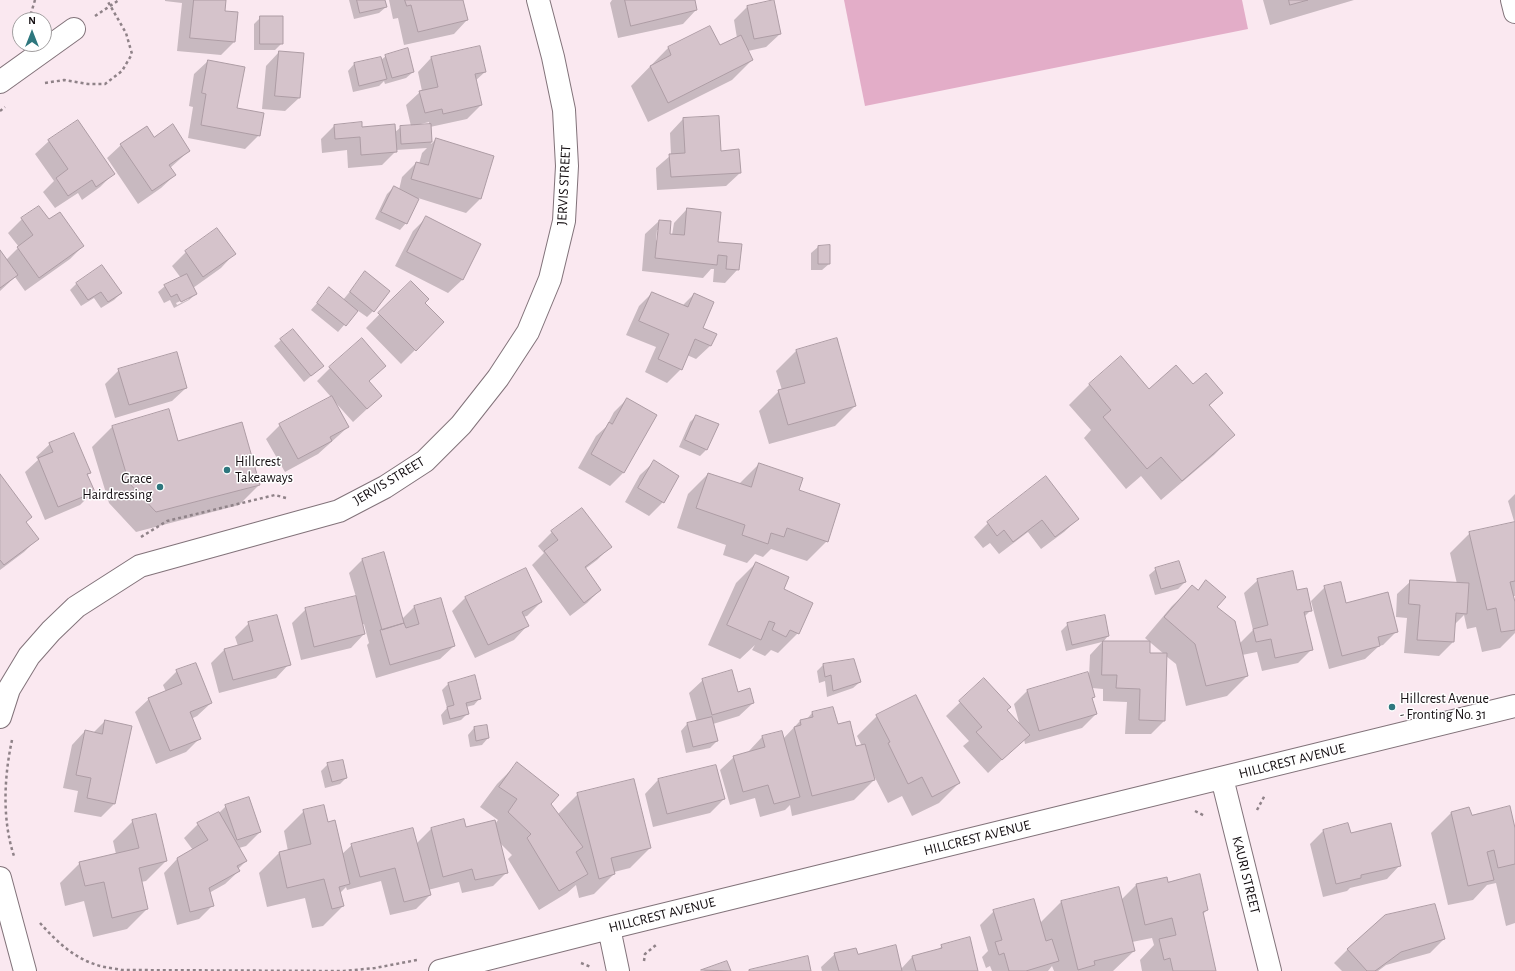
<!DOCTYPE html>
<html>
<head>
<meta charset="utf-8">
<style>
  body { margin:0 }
  #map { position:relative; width:1515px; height:971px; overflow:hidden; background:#fae8f0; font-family:"Alegreya Sans",sans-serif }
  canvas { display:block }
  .north { position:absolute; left:12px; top:12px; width:40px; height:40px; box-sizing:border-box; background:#fff; border:1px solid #a19e9f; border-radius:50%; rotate:0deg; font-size:11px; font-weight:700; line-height:16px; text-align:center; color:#130d10 }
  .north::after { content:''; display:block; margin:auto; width:14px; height:18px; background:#2e777e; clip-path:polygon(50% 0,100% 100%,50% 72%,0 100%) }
</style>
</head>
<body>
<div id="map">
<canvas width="1515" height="971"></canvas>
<div class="north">N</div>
</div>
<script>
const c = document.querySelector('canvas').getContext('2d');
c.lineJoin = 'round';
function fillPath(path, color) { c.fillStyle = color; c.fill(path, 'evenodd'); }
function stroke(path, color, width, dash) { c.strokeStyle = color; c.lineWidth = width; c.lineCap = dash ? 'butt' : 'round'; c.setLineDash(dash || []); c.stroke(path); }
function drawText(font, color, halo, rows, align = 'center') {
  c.font = font + ' "Alegreya Sans",sans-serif'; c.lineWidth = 3; c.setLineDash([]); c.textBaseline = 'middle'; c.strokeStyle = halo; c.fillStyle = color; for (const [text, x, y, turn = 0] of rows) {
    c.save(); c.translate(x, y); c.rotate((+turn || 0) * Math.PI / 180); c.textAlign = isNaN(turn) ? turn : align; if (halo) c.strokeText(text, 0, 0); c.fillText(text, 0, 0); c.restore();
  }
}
fillPath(new Path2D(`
  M844 0H1242L1248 29 865 106Z`), '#e3adc8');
fillPath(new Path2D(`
  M165 0H225L224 12 234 42 221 55 177 51 182 3 165 1Z
  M349 0H384L386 7 379 13 354 19Z
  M389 0H462L467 20 454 34 404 45 398 18 393 19Z
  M612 0H694L696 10 683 24 618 38 610 3Z
  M1263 0H1354L1270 25Z
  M747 7 780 34 766 47 748 51 752 60 732 80 648 122 631 86 668 48 710 27 720 47 737 38 734 20Z
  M261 17 282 43 275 50H254V24Z
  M279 52 299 98 285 111 262 109 266 66Z
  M386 56 413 72 406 78 385 84 384 81 379 86 353 92 348 71 354 64 381 60Z
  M431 58 485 72 475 81 481 105 467 119 430 127 431 144 436 139 493 156 480 199 466 213 418 198 406 223 400 230 375 219 387 194 394 187 399 190 402 177 416 163 419 164 422 153 427 148 396 150V151L382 165 348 168 347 150 322 153 321 139 334 126 361 128 394 133 401 127 411 126 406 105 420 92 422 91 418 72ZM429 122V125H417Z
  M208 61 236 109 259 135 245 149 188 138 193 107 189 106 194 74Z
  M683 119 720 152 740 173 726 186 657 190 656 168 671 155 670 133Z
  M154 138 189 151 170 168 175 175 161 188 138 204 107 158 121 145Z
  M49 141 113 174 100 187 82 200 78 193 55 208 43 192 54 181 35 154Z
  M38 207 48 221 83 246 70 259 25 291 15 277 0 291V251L6 260 19 247 8 233 22 219Z
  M687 209 717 242 738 269 725 283 713 282 714 269H711L703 278 642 271 645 234 659 221 669 235H672L674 223ZM657 230H659L657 241 656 240Z
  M427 217 480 245 462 280 448 293 395 266 413 231Z
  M217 230 234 254 221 268 193 288 196 294 189 300 174 308 170 300 164 303 158 292 165 286 181 278 172 266 186 252ZM189 297V299L177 305 176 303Z
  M818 247 829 264 822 270H811V253Z
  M365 273 373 311 367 317 357 310 338 332 311 310 329 289 343 300Z
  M411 282 424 304 443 322 401 364 366 328Z
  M77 283 121 293 114 300 101 308 94 298 81 306 70 290Z
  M652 293 682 306 694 294 702 328 715 334 710 346 696 359 687 355 681 369 667 383 645 372 656 347 626 335 639 306Z
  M837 339 855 406 835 426 769 444 759 411 779 391 782 390 776 371 796 351Z
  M281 340 323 366 304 382 274 346Z
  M1121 357 1149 390 1193 386 1222 393 1209 406 1234 435 1214 455 1161 500 1141 476 1126 489 1084 438 1091 430 1069 405 1089 385Z
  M385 366 368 382 381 396 353 422 335 402 348 427 318 454 285 472 266 439 280 425 331 397 317 381 330 368Z
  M119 370 186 388 172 401 115 418 105 384Z
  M627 399 656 415 623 473 610 486 578 468 596 436 606 427 614 412Z
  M696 416 707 449 700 456 679 447 690 422Z
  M112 427 177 442 259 485 239 505 136 532 109 503 92 447Z
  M50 444 90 472 87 476 94 491 80 505 45 520 25 472 38 460 36 457Z
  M654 462 663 502 649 516 625 502 640 475Z
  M759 464 798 491 827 541 807 561 771 549 763 557 755 554 747 563 723 555 726 545 677 528 688 494 708 474 739 484Z
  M0 476 25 523 37 539 24 552 0 570Z
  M1046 478 1078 519 1064 532 1041 549 1028 532 999 554 990 543 983 548 974 537 988 523Z
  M1515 494V521H1514L1508 501Z
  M582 510 610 547 597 560 585 569 600 590 587 603 570 616 532 565 544 553 538 546 552 532Z
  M1515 523V596H1513L1515 607V633L1500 648 1482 652 1476 627 1467 629 1464 615 1454 625 1453 642 1439 656 1404 653 1407 618 1396 617 1397 594 1411 581 1457 584 1450 553 1470 533Z
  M362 560 402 619 414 607 441 600 454 646 440 659 376 678 367 645 369 643 364 624 362 625 364 634 351 648 301 660 292 623 306 609 356 597 349 573Z
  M756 563 782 589 798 633 778 653 771 650 765 656 752 650 755 645 740 659 708 645 736 583Z
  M1156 569 1185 582 1178 589 1155 595 1149 575Z
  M1258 580 1296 591 1311 610 1304 617 1311 650 1298 663 1262 671 1257 652 1242 655 1247 676 1227 696 1186 706 1176 664 1166 656 1164 721 1151 734H1125L1127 702 1103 701V689L1092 688 1094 696 1091 699 1096 714 1082 728 1025 744 1024 739 988 773 963 746 969 741 946 716 984 679 1006 711 1020 726 1014 704 1027 691 1088 673 1089 677 1090 655 1102 642 1066 651 1061 631 1068 624 1108 636 1103 642H1149V654H1164L1145 638 1172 606 1192 587 1216 607 1239 644 1253 630 1244 593Z
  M1325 587 1345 604 1397 631 1383 645 1379 646 1365 659 1329 669 1311 601Z
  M466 597 541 602 527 616 523 617 527 626 514 640 475 658 452 611Z
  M249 623 289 664 276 678 219 693 211 663 225 649 238 646 235 637Z
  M823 665 860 682 853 688 827 697 825 681 819 683 817 671Z
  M177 671 211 703 197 716 191 719 199 739 186 752 156 764 135 712 149 699 166 692 163 685Z
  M703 680 737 693 753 703 739 716 713 724 717 741 710 748 686 753 681 731 687 724 697 722 689 693Z
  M449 683 480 698 474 705 466 707 468 713 461 720 443 725 441 715 447 708 442 690Z
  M833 708 837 725 856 748 862 746 857 736 877 716 959 783 939 803 912 816 902 796 888 803 873 774 874 780 854 800 792 816 790 805 785 810 760 817 755 798 730 805 720 770 734 757 749 752V751L762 737 781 732 783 739 800 721 806 720 812 713Z
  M105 721 114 804 101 817 74 812 78 791 63 788 72 745 85 731 93 733Z
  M474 728 488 738 482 745 470 747 468 735Z
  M328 764 346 778 340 784 325 788 321 771Z
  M517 764 557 815 578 794 650 848 630 868 614 872V874L594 894 579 898 576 885 567 893 539 910 508 859 512 855 499 842 507 872 493 886 462 893 459 882 428 890 430 895 416 909 390 915 381 881 347 890 346 887 340 893 343 906 323 926 312 928 305 898 267 907 259 873 279 853 288 851 284 831 304 811 327 823 342 854 352 845 416 844 431 829 463 820 466 828 495 824 498 820 480 807 497 784Z
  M715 766 724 799 710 813 653 827 645 794 658 780Z
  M226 806 260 832 246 846 239 848 246 861 238 869 239 871 225 884 209 893 213 905 199 919 177 925 164 873 177 859 193 850 184 838 198 824 219 813Z
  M1451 813 1471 816 1515 832V923L1506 926 1496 883 1487 885 1473 900 1448 905 1431 833Z
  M133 821 166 861 146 881 141 882 147 909 127 929 93 937 84 901 65 906 60 883 80 863 116 854 113 841Z
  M1324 830 1400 865 1387 879 1350 888 1347 891 1323 897 1310 844Z
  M1167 879V883L1207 910 1202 915 1215 971H1142L1140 960 1154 945 1152 938 1132 942 1134 951 1113 971H1054L1052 966 1048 971H992L990 966 986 968 982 957 988 951 980 925 994 911 1040 923 1061 902 1121 900 1136 885Z
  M1444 939 1430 953 1386 965 1378 971H1342L1334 963 1348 949Z
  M942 946 977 971H822L821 967 835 954 857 956 901 969 912 957 937 951Z
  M726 962 730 971H703Z`), '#0003');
const building = new Path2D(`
  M194 0H226L225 11 238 12 235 42 190 38Z
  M357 0H385L387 7 360 13Z
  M405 0H463L468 20 418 32 411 5 407 6Z
  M625 0H695L697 10 631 26Z
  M774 0 781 34 754 39 747 6Z
  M1289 0H1308L1290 5Z
  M260 16H283V44H260Z
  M710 26 720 45 741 35 753 60 668 103 650 66 671 55 668 47Z
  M480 46 486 72 475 74 482 105 443 114 442 109 425 113 419 91 438 87 431 57Z
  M408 48 414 72 392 78 385 55Z
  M279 51 304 53 300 98 275 96Z
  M381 57 387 79 359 86 354 63Z
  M208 60 245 67 237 108 264 113 260 136 201 125 206 94 202 93Z
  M719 116 721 151 739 149 741 173 671 177 669 154 685 153 683 118Z
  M78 120 115 174 96 187 92 180 68 196 56 178 68 169 48 140Z
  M362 122V127L395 124 397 152 361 155 360 137 335 139 334 125Z
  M173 124 190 151 169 165 176 175 152 191 120 144 147 126 154 137Z
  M431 124 432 142 401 144 400 126Z
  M436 138 494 156 481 199 411 179 416 162 428 165Z
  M394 186 419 199 407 224 381 212Z
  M39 206 49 219 60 212 84 246 39 278 17 247 33 235 21 218Z
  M687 208 721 212 718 242 742 244 739 270 726 269 727 256 718 255 717 265 655 258 659 220 671 221 670 234 684 235Z
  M426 216 481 244 463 280 407 252Z
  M217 228 236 254 203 277 185 251Z
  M830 245V264H818V246Z
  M0 250 18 275 0 288Z
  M102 265 122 293 108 302 101 292 88 300 76 283Z
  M365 271 390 291 374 312 350 292Z
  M187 274 197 294 181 302 177 294 171 297 164 285Z
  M411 281 429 299 425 303 444 322 416 351 378 313Z
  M329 287 358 311 346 326 317 303Z
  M652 292 688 307 694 293 714 302 703 328 717 334 711 346 695 339 682 370 658 359 669 334 639 321Z
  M293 329 324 366 311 376 280 339Z
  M362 338 386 366 369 381 382 396 367 409 329 367Z
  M837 338 856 406 788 425 778 390 805 383 796 350Z
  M177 352 187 388 129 405 118 369Z
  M1121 356 1149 389 1176 365 1193 384 1206 373 1223 393 1209 405 1235 435 1182 481 1161 457 1147 469 1103 417 1111 410 1089 384Z
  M332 396 349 427 330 437 332 441 298 459 279 424Z
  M627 398 657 415 624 473 591 454 609 422 612 424Z
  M169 409 178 441 242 422 260 485 156 512 129 483 112 426Z
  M696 415 719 424 707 450 685 440Z
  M74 433 91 473 87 474 95 492 58 507 38 458 53 452 49 443Z
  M654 460 679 476 664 503 638 488Z
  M759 463 803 478 799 490 840 504 828 542 787 528 784 537 771 533 768 544 742 535 745 525 696 508 708 473 751 487Z
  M0 474 32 517 26 522 39 539 4 565 0 560Z
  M1046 476 1079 519 1055 537 1042 520 1013 542 1004 530 997 536 987 522Z
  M582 508 612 547 585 567 601 590 584 603 544 551 558 540 551 531Z
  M1515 522V581L1510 582 1515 602V630L1501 632 1496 608 1487 610 1469 532Z
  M384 552 404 623 382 630 362 559Z
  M1179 561 1186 582 1161 589 1155 568Z
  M756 562 789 577 784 589 813 603 799 634 790 630 786 637 772 630 775 623 769 621 761 640 727 625Z
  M526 568 542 602 522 612 529 626 488 645 465 597Z
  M1293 571 1297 590 1307 588 1312 611 1304 612 1313 650 1275 658 1271 639 1256 642 1253 629 1268 625 1257 579Z
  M1206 580 1226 597 1217 607 1235 621 1248 676 1206 686 1195 644 1164 617 1192 585 1198 590Z
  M1410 580 1469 583 1467 614 1456 613 1454 642 1417 640 1420 605 1409 604Z
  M1341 582 1346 603 1388 592 1398 632 1378 637 1380 646 1342 656 1324 586Z
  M356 596 365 634 314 647 305 608Z
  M441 598 455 646 390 665 380 630 404 623 406 628 419 624 414 606Z
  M277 615 291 665 233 680 224 649 253 641 248 622Z
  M1105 615 1109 636 1072 645 1067 623Z
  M1103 641H1150V653H1167L1165 721 1139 720 1140 689 1116 688 1117 675H1102Z
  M854 659 861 682 833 691 831 675 825 677 823 664Z
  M196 663 212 703 190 712 201 739 170 751 148 698 182 684 176 670Z
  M732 670 738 692 750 688 754 703 712 715 702 679Z
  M1088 672 1095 697 1092 698 1097 714 1039 731 1027 690Z
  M475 675 481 699 466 703 469 714 450 719 447 707 454 705 448 683Z
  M984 678 1011 707 1007 710 1030 735 1002 760 976 732 982 727 959 701Z
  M916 695 960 783 932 797 922 777 908 784 888 743 890 742 876 715Z
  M833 707 838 724 850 721 856 746 865 744 875 780 812 796 794 727 801 725 800 720 813 717 812 712Z
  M712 717 718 741 693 747 687 723Z
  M105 720 132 726 115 804 87 798 91 778 76 775 85 730 102 734Z
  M487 725 489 738 476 741 474 727Z
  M782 731 800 797 774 804 768 785 743 792 733 756 765 747 762 736Z
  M343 760 347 778 332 782 327 763Z
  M517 762 559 795 551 804 583 847 576 852 588 874 559 891 527 838 531 834 508 812 517 799 499 787Z
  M716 765 725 799 667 814 658 779Z
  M634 779 651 848 611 858 615 874 599 879 577 793Z
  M249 797 261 832 237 840 225 805Z
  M324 805 328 822 335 820 350 884 339 887 344 906 332 909 324 879 287 888 279 852 311 844 303 810Z
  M1510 806 1515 828V864L1498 868 1494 850 1487 852 1494 880 1468 886 1451 812 1469 807 1472 815Z
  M219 812 247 861 237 866 240 871 209 888 214 906 190 912 177 858 208 840 197 823Z
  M156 814 167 861 139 868 148 909 112 918 104 882 85 886 79 862 139 848 132 820Z
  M464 819 466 827 495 820 508 873 475 880 472 869 443 877 431 828Z
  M1348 823 1351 833 1391 823 1401 866 1361 875V878L1336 884 1323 830Z
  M413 828 431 895 404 902 395 868 360 877 351 844Z
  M1200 874 1208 910 1203 912 1216 971H1173L1170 958 1164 960 1159 939 1176 935 1172 918 1145 925 1136 884 1167 877 1168 882Z
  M1119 887 1135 951 1094 961 1095 965 1078 970 1061 901Z
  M1034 899 1046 941 1052 939 1059 961 1026 971H1009L1004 953 999 955 995 942 1002 940 993 910Z
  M1435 904 1445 939 1401 952 1375 971H1367L1347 949 1385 915Z
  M970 937 978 971H916L912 956 942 948 941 945Z
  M896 945 902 971H839L834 953 856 948 858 954Z
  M808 956 811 971H749V970Z
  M727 961 731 971 701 970Z`);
fillPath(building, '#d5c3cb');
stroke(building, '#ad9ca4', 1);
const minor = new Path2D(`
  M1512 0 1515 12
  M0 82 74 29
  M0 717 9 689 29 656 51 631 76 607 140 566 339 511 385 487 425 461 461 425 498 378 528 332 550 279 564 221 567 166 564 110 553 57 538 0
  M1222 778 1270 971
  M0 878 25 971
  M609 928 618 971
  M440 971 609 928 1515 706`);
stroke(minor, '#82737a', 24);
stroke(new Path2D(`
  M95 16 119 0
  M29 20 35 0
  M45 83 64 80 88 84H105L122 71 132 54 126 33 107 0
  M0 111 5 107
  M141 537 167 521 275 495 286 498
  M12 740C4 777 2 820 14 856
  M1257 810 1265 795
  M1195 811 1205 816
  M40 923C56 941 74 958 97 965 105 968 114 968 122 970L344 971 375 968 417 960
  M644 961 645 954 656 945
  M581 963 591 967`), '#8f8288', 2.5, [3, 3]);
stroke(minor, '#fff', 22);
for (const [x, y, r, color] of [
  [227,470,4,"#2e777e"],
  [160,487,4,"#2e777e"],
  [1392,707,4,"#2e777e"]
]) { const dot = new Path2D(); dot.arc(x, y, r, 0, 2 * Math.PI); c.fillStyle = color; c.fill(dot); stroke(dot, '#fff', 1.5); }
drawText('14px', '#130d10', '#fff', [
  ["JERVIS STREET",564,185,-87],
  ["JERVIS STREET",389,481,-31],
  ["HILLCREST AVENUE",1292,761,-14],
  ["HILLCREST AVENUE",977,838,-14],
  ["KAURI STREET",1246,875,76],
  ["HILLCREST AVENUE",662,915,-14]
]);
drawText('14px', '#130d10', '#fff', [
  ["Hillcrest",235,462],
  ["Takeaways",235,478],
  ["Grace",152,479,"right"],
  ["Hairdressing",152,495,"right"],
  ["Hillcrest Avenue",1400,699],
  ["- Fronting No. 31",1400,715]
], 'left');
</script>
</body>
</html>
